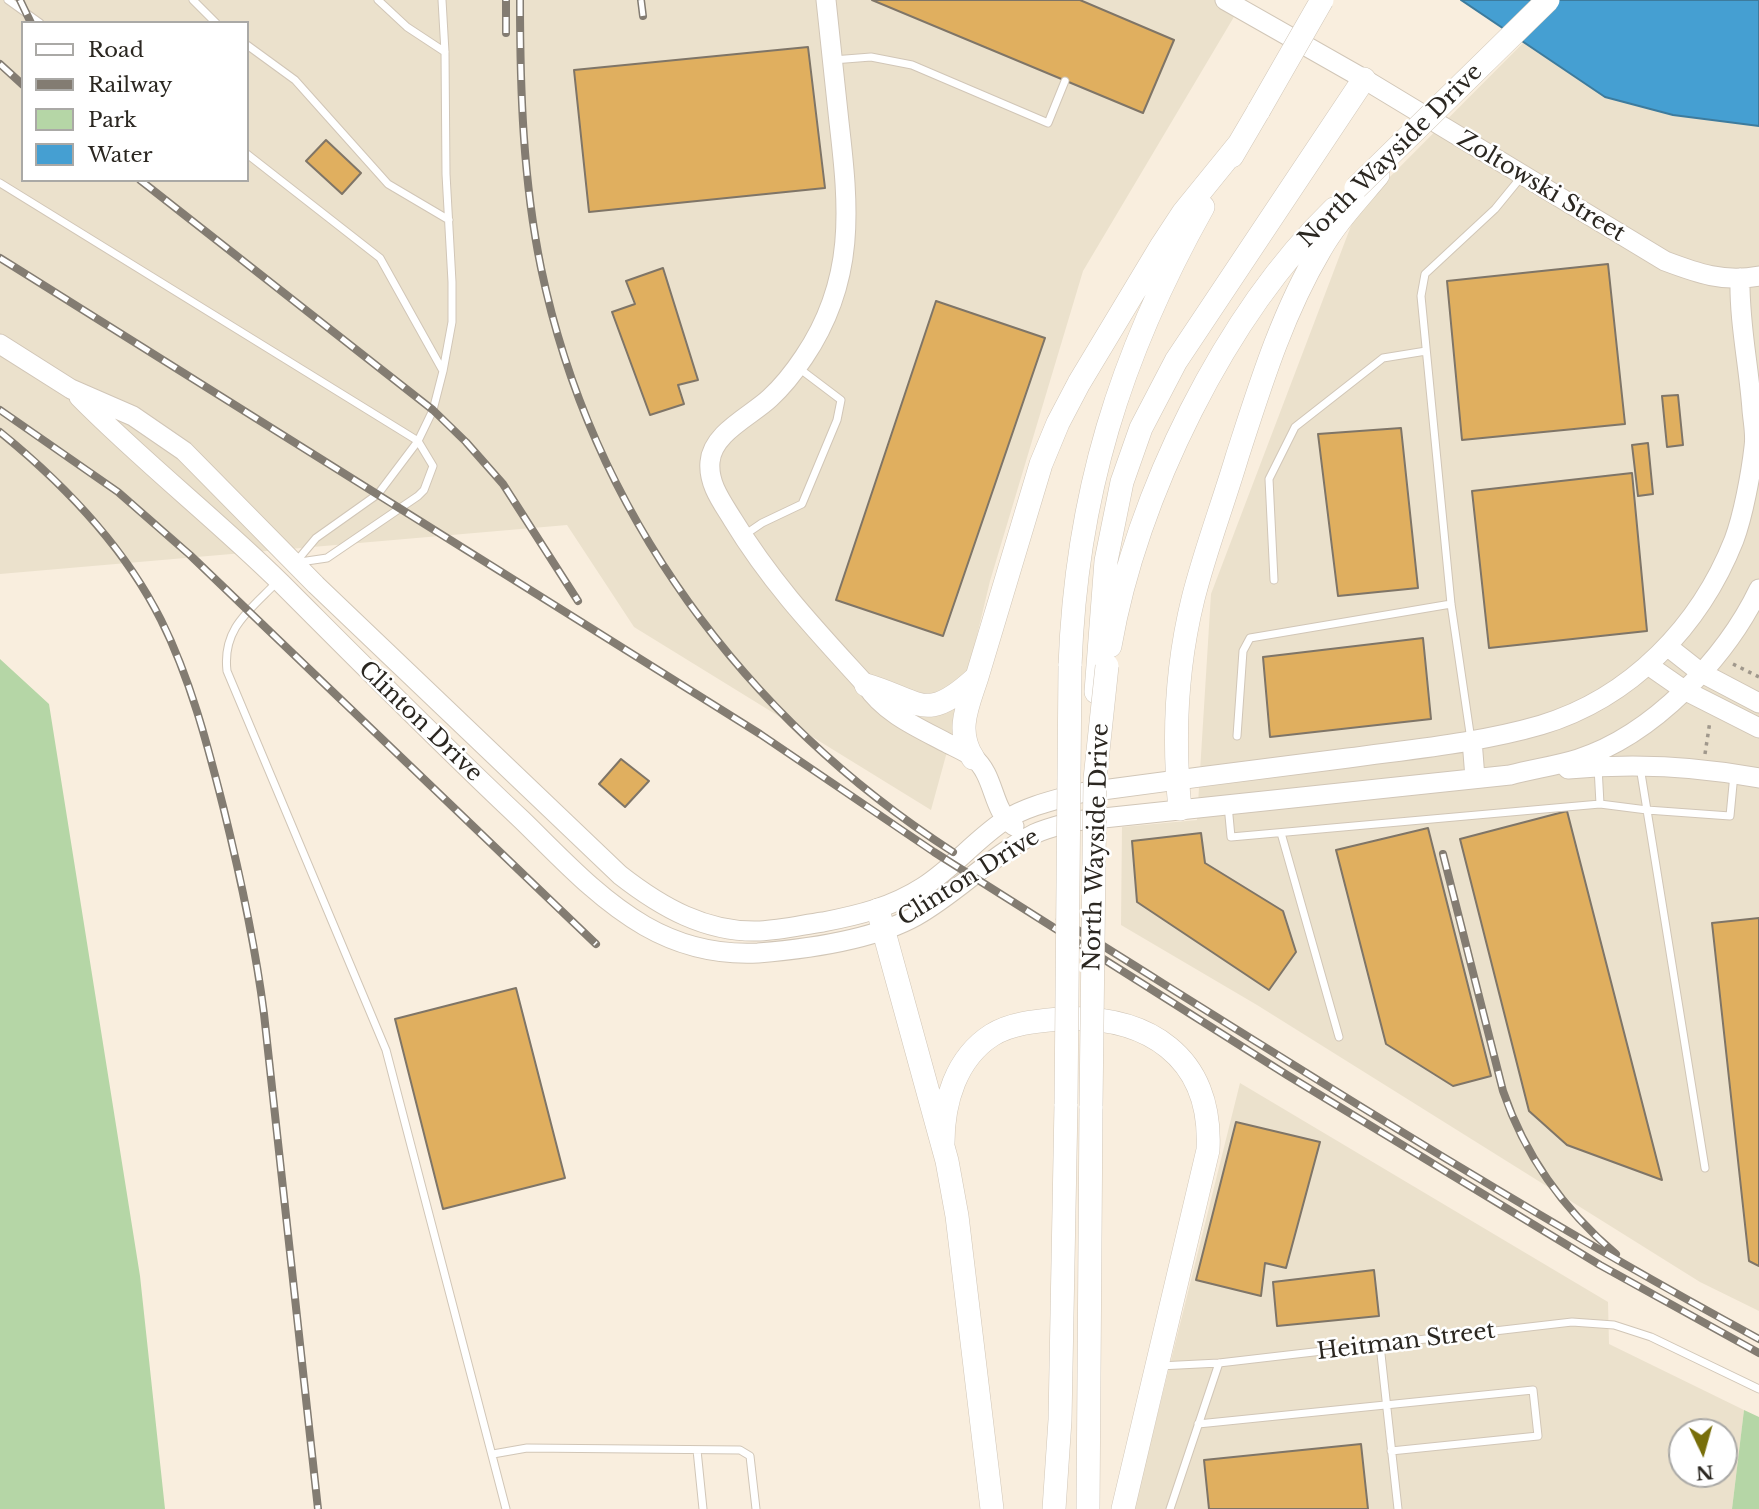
<!DOCTYPE html>
<html>
<head>
<meta charset="utf-8">
<style>
  body { margin:0 }
  #map { position:relative; width:1759px; height:1509px; overflow:hidden; background:#f9eede; font-family:"Libre Baskerville",serif }
  canvas { display:block }
  .legend { position:absolute; left:21px; top:21px; width:228px; height:161px; box-sizing:border-box; background:#fff; border:2px solid #aaa9a6; margin:0; padding:9px 12px; list-style:none; font-size:21px; color:#2b2721 }
  .legend li { display:flex; align-items:center; gap:14px; height:35px }
  .legend b { width:35px; border:2px solid #aaa9a6 }
  .north { position:absolute; left:1668px; top:1418px; width:70px; height:70px; box-sizing:border-box; background:#fff; border:2px solid #aaa9a6; border-radius:50%; rotate:175deg; font-size:19px; font-weight:700; line-height:28px; text-align:center; color:#2b2721 }
  .north::after { content:''; display:block; margin:auto; width:24px; height:32px; background:#786e0a; clip-path:polygon(50% 0,100% 100%,50% 72%,0 100%) }
</style>
</head>
<body>
<div id="map">
<canvas width="1759" height="1509"></canvas>
<ul class="legend">
<li><b style="height:9px;background:#fff"></b>Road</li>
<li><b style="height:9px;background:#837c72"></b>Railway</li>
<li><b style="height:19px;background:#b5d6a6"></b>Park</li>
<li><b style="height:19px;background:#459fd2"></b>Water</li>
</ul>
<div class="north">N</div>
</div>
<script>
const c = document.querySelector('canvas').getContext('2d');
c.lineJoin = 'round';
function fillPath(path, color) { c.fillStyle = color; c.fill(path, 'evenodd'); }
function stroke(path, color, width, dash) { c.strokeStyle = color; c.lineWidth = width; c.lineCap = dash ? 'butt' : 'round'; c.setLineDash(dash || []); c.stroke(path); }
function drawText(font, color, halo, rows, align = 'center') {
  c.font = font + ' "Libre Baskerville",serif'; c.lineWidth = 5; c.setLineDash([]); c.textBaseline = 'middle'; c.strokeStyle = halo; c.fillStyle = color; for (const [text, x, y, turn = 0] of rows) {
    c.save(); c.translate(x, y); c.rotate((+turn || 0) * Math.PI / 180); c.textAlign = isNaN(turn) ? turn : align; if (halo) c.strokeText(text, 0, 0); c.fillText(text, 0, 0); c.restore();
  }
}
fillPath(new Path2D(`
  M0 0H1244L1083 271 990 581 965 686 931 810 634 627 567 525 0 574ZM23 23H247V180H23Z
  M1524 42 1673 115 1759 126V1311L1700 1282 1257 1005 1121 925 1122 827 1197 820 1211 594 1357 210Z
  M1240 1083 1608 1302 1609 1344 1744 1410 1732 1509H1134ZM1682 1432H1724V1474H1682Z`), '#ebe1cc');
fillPath(new Path2D(`
  M0 659 49 704 140 1276 165 1509H0Z
  M1744 1410 1759 1417V1509H1732Z`), '#b5d6a6');
const water = new Path2D(`
  M1461 0H1759V126L1673 115 1605 97Z`);
fillPath(water, '#459fd2');
stroke(water, '#3d7b9d', 2);
const building = new Path2D(`
  M872 0H1080L1174 40 1143 113Z
  M808 47 825 188 589 212 574 70Z
  M326 140 361 173 342 194 306 161Z
  M1608 264 1625 424 1462 440 1447 281Z
  M663 268 698 380 678 385 684 404 650 415 612 312 635 304 626 281Z
  M936 301 1045 338 943 636 836 600Z
  M1678 395 1683 445 1667 447 1662 396Z
  M1401 428 1418 588 1338 596 1318 434Z
  M1648 443 1653 494 1638 496 1632 445Z
  M1632 473 1647 631 1489 648 1472 491Z
  M1423 638 1431 719 1270 737 1263 657Z
  M621 759 649 781 625 807 599 784Z
  M1567 811 1662 1180 1567 1145 1529 1111 1460 839Z
  M1428 828 1491 1076 1453 1086 1386 1044 1336 850Z
  M1201 833 1205 863 1283 911 1296 952 1269 990 1137 902 1132 841Z
  M1759 918V1266L1749 1261 1712 923Z
  M516 988 565 1178 443 1209 395 1019Z
  M1236 1122 1320 1142 1286 1268 1265 1263 1261 1296 1196 1280Z
  M1374 1270 1379 1316 1277 1326 1273 1282Z
  M1361 1444 1368 1509H1209L1204 1460Z`);
fillPath(building, '#e0af5f');
stroke(building, '#7f7567', 2);
const lane = new Path2D(`
  M8 0 40 23
  M193 0 216 23
  M378 0 407 27 445 52
  M442 0 445 52 446 174 452 282V322L443 371
  M247 45 295 80 388 184 449 220
  M833 60 871 57 912 65 1048 123 1065 81
  M247 154 380 258 443 371 433 410 418 441 378 494 316 538 295 563
  M0 183 418 441 433 466 424 490 418 496 327 558 300 562
  M743 536 762 523 802 504 837 420 841 400 800 369
  M1274 580 1269 479 1295 427 1383 358 1426 351
  M277 582C250 610 222 628 227 671L386 1050 506 1509
  M1237 736 1243 651 1250 638 1451 604
  M1471 740 1451 604 1421 296 1425 274 1495 209 1522 176
  M1598 767 1600 804 1647 810 1730 816 1734 774
  M1640 767 1705 1168
  M1228 805 1231 837 1600 804
  M1281 833 1339 1037
  M1380 1345 1398 1509
  M1159 1366 1219 1363 1572 1322 1614 1325 1651 1337 1759 1389
  M1198 1424 1533 1390 1538 1436 1391 1451
  M697 1450 703 1509
  M493 1454 527 1448 740 1450 750 1456 756 1509
  M1170 1509 1219 1363`);
const secondary = new Path2D(`
  M826 0C830 41 835 81 839 122 849 208 856 280 804 357 794 372 783 386 770 398 751 416 712 433 710 462 708 484 722 502 733 520 772 584 816 630 866 685 885 714 919 728 949 744 957 748 966 752 973 757 996 776 991 810 1014 826
  M1225 0 1364 79 1665 261C1697 273 1724 283 1759 276
  M0 344 71 389 133 416 184 451 316 585 620 875C661 907 706 933 760 931 781 930 802 925 823 922 859 915 892 907 923 887 953 868 976 839 1005 820 1027 806 1055 800 1080 793 1169 781 1259 769 1348 758 1413 749 1479 743 1541 725 1631 698 1700 626 1734 540 1743 516 1751 474 1754 447 1756 435 1753 422 1752 410 1749 366 1739 323 1740 278
  M79 397C143 462 216 519 281 583 361 663 440 743 522 820 560 857 598 899 645 926 680 946 718 955 758 953 807 949 873 940 916 916 957 893 991 856 1034 834 1047 828 1061 825 1075 821L1510 775C1532 769 1556 766 1578 759 1653 735 1726 658 1759 589
  M1667 646 1700 672 1759 703
  M1648 665 1684 690 1759 728
  M1472 740 1475 778
  M1568 769C1631 763 1697 766 1759 778`);
const primary = new Path2D(`
  M1232 156 1259 110
  M1110 646C1136 496 1225 315 1334 209
  M1070 666C1076 496 1120 355 1203 207
  M866 685C921 701 925 725 977 677L1041 464 1058 423 1079 383 1162 245 1183 213 1239 144
  M1096 692 1106 561 1122 482 1141 428 1176 361 1364 79
  M973 758C955 731 968 705 977 677
  M1180 809C1173 739 1176 668 1193 599 1205 551 1223 504 1237 457 1260 386 1282 314 1320 250 1335 223 1358 199 1378 175
  M878 910 947 1161 957 1216 992 1509
  M943 1143C943 1102 956 1058 992 1035 1011 1023 1037 1021 1059 1019 1147 1014 1213 1056 1208 1150L1123 1509
  M1054 1509 1060 1420 1066 1104
  M1088 1509 1091 1106`);
stroke(lane, '#d1c6b7', 9);
stroke(secondary, '#d1c6b7', 21);
stroke(primary, '#d1c6b7', 24);
stroke(new Path2D(`
  M1733 664 1759 677
  M1705 754 1710 721`), '#a0988c', 3.5, [3.5, 5]);
stroke(lane, '#fff', 7);
stroke(secondary, '#fff', 19);
stroke(primary, '#fff', 23);
const rail = new Path2D(`
  M20 0 31 23
  M520 0C520 90 523 180 541 268 592 513 745 718 953 852
  M641 0 643 16
  M506 33V0
  M0 64 23 85
  M140 180 433 410 466 442 503 484 578 601
  M0 258 760 734 934 852 1287 1075 1600 1265 1759 1353
  M0 410 118 492 190 555 596 944
  M0 432C64 484 124 546 161 620 190 678 207 743 223 806 240 875 255 943 264 1014L318 1509
  M1443 854 1503 1091C1525 1156 1564 1210 1616 1254
  M1060 919C1291 1063 1520 1210 1759 1339`);
stroke(rail, '#837c72', 8);
stroke(rail, '#fff', 5, [16]);
const primaryBridge = new Path2D(`
  M1259 110 1322 0
  M1356 188 1548 0
  M1066 1104 1070 666
  M1091 1106 1095 779 1107 666`);
stroke(primaryBridge, '#d1c6b7', 24, []);
stroke(primaryBridge, '#fff', 23);
drawText('23px', '#2b2721', '#fff', [
  ["North Wayside Drive",1391,156,-45],
  ["Zoltowski Street",1541,187,31],
  ["Clinton Drive",420,722,44],
  ["North Wayside Drive",1097,847,-88],
  ["Clinton Drive",969,878,-32],
  ["Heitman Street",1406,1342,-7]
]);
</script>
</body>
</html>
